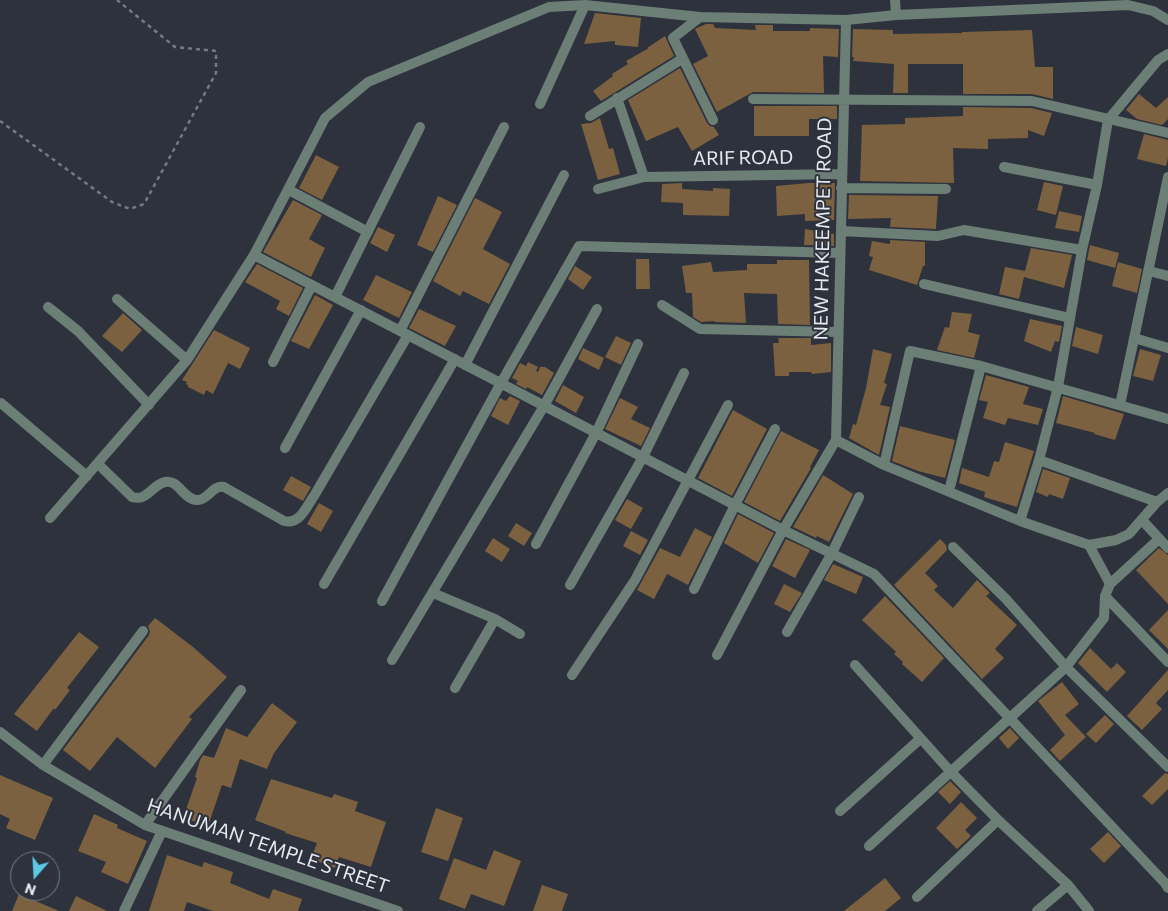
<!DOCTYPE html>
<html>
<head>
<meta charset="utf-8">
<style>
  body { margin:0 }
  #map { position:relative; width:1168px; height:911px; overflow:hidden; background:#2e323d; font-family:Commissioner,sans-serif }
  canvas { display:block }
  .north { position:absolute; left:10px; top:851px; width:50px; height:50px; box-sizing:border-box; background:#2e323d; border:1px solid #787b85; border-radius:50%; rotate:199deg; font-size:14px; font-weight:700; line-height:20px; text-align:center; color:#e6e9f0 }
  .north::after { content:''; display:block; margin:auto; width:18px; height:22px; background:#5bc8e6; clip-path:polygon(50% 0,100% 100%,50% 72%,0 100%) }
</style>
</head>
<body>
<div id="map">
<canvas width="1168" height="911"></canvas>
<div class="north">N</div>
</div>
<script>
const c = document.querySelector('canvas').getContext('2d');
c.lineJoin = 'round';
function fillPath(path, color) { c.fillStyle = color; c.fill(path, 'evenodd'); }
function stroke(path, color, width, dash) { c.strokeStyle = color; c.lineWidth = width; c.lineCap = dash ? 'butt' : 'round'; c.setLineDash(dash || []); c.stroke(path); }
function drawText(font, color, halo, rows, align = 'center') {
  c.font = font + ' Commissioner,sans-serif'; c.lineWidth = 4; c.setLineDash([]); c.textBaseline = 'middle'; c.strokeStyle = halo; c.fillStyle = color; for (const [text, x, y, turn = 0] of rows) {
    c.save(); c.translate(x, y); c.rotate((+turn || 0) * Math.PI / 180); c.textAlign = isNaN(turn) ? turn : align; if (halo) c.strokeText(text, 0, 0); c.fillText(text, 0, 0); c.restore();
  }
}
fillPath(new Path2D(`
  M595 13 641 18 638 47 615 45V41L584 44Z
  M706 24H713L715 28 756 30 755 25H773V31H810V28L839 29 838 57 823 56 824 93 753 92 717 112 693 64 708 56 695 29Z
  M853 29 893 30V34L962 33V32L1032 30 1035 67H1053V99L1032 94H963V64H908V93H893L894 64 853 61 854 57H852Z
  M665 36 674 56 601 101 593 91 613 76 612 74 628 64 626 61 649 48H647Z
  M680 68 707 123 710 126 714 127 719 135 692 151 678 127 646 141 628 100Z
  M1139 94 1156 108 1168 97V119L1162 125 1137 119 1126 110Z
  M754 106H837V119H809V136H754Z
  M963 107 1031 108 1052 113 1044 136 1028 130V138L988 139V149L953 148 954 183 860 181 862 125 905 124V118L963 116Z
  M600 118 609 149 613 148 620 174 598 180 581 124 591 123Z
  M1144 134 1168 140V158L1166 166 1137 159Z
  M316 155 339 167 322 200 299 188Z
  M1044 182 1063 186 1056 215 1037 210Z
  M682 183V189L713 191V188L730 189 729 216 683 215V203L661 202 662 184Z
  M809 183H835L834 220 805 221V214L777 216 776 186Z
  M849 195 938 196 936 229 890 227 891 218 848 219Z
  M438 196 457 205 433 252 417 245Z
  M475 198 502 212 483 249 510 264 489 304 463 291 460 296 433 281Z
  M293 200 322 215 309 239 325 248 311 277 263 252Z
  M1059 211 1082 216 1079 232 1055 228Z
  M378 227 395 235 387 252 370 243Z
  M805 229 834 234V246L804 245Z
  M890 240 925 242V266H923L917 285 869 270 873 257 869 256 872 241 890 244Z
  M1090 245 1119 253 1115 268 1087 260Z
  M1031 248 1072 255 1064 288 1024 277 1019 299 999 294 1005 267 1025 271Z
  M636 259H649L650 289H636Z
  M777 260H809L810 325 778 324 777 294 744 293 746 323 715 322V321L701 322 693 317 692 293H686L682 266 711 262 713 272 747 270V264H777Z
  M1118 262 1142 269 1137 293 1112 286Z
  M257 264 303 288 289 316 276 309 280 301 245 282Z
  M575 266 592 277 583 290 568 279Z
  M376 275 412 292 399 318 363 300Z
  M315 295 333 305 309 349 291 341Z
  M419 309 456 326 445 346 409 328Z
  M952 312 972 314 968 332 980 335 974 358 937 350 945 327 949 328Z
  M123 313 142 330 122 352 102 336Z
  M1030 319 1062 326 1059 342 1055 341 1051 352 1024 341Z
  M1076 327 1103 335 1098 354 1072 346Z
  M214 330 250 348 240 369 228 363 213 394 206 390 204 395 188 387V385L186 384 187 382 182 380Z
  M616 336 631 343 621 365 605 357Z
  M778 338H811V345L831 343V372L812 374 811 372H789V376H775L773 343H779Z
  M583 348 604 358 599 370 578 359Z
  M873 349 892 354 884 383 887 384 880 405 890 407 879 455 849 438 853 424 856 425 866 388Z
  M1140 349 1161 355 1153 381 1133 376Z
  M528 362 538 367 536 371 538 372 540 367H545L554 373 542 395 527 387 526 389 516 384 518 381 512 378 520 363 526 366Z
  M986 375 1029 387 1023 404 1043 409 1038 425 1008 418 1005 425 983 418 988 402 979 400Z
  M563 385 584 397 576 413 555 401Z
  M510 396 520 401 508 425 491 416 500 398 506 401Z
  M1063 396 1124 414 1115 440 1094 434 1095 433 1056 423Z
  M620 398 638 407 631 419 650 428 641 446 605 429Z
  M733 410 767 429 732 496 698 478Z
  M900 426 955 440 945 478 918 471 892 461Z
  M781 431 819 450 810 467 811 468 780 521 744 502Z
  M1005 442 1034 451 1017 507 984 497 985 492 959 483 962 468 989 477 994 461 999 462Z
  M1043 469 1070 478 1063 499 1049 494 1048 497 1036 492Z
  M823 475 853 494 829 542 817 536 816 538 793 527Z
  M291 476 311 487 303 501 283 490Z
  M627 499 643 508 631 529 615 520Z
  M319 503 333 511 321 532 307 524Z
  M738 514 774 533 758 563 724 543Z
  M516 523 532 533 524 546 508 536Z
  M695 528 712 537 688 585 667 574 654 599 637 590 660 548 680 557Z
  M631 531 648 540 640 555 623 546Z
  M493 538 510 549 502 562 485 551Z
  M786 539 810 550 795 578 772 566Z
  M940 539 946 545 947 550 925 573 938 586 934 590 953 608 977 580 990 593 986 596 1017 625 995 649 1004 658 982 679 894 585Z
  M1159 548 1168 555V604L1136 570Z
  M833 564 863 577 856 594 824 580Z
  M784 584 802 593 790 612 774 604Z
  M885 596 944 658 922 682 902 664 903 662 894 654 896 652 862 620Z
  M1168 610V649L1149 630Z
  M155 618 193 647 227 677 189 717 192 719 155 768 117 737 90 771 63 750 149 635 150 631 148 626Z
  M79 632 99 647 67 688 70 690 55 710 54 708 37 731 14 714Z
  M1090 648 1111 669 1117 663 1126 672 1107 692 1078 663Z
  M1168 670V690L1156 703 1162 709 1142 730 1127 716Z
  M1062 682 1079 704 1065 715 1086 737 1060 761 1050 750 1065 735 1038 701Z
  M272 703 297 722 274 753 267 769 240 759 231 788 222 785 208 826 183 818 197 778 195 777 200 760 203 755 214 758 226 728 247 737Z
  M1105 715 1114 724 1096 743 1086 734Z
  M1010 728 1019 738 1008 749 999 738Z
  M1165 773 1168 774V789L1152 805 1142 796Z
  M0 775 53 798 35 840 6 828 10 819 0 814Z
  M271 779 332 798 334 794 358 802 355 811 386 822 371 867 339 857 335 868 311 859 317 843 285 833 286 832 255 820Z
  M950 781 961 792 950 804 938 792Z
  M961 802 977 818 965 830 971 836 957 849 936 828Z
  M436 808 463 818 448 861 421 852Z
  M94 814 118 825 117 828 147 841 128 884 101 872 106 862 78 851Z
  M1108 832 1121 846 1104 863 1090 849Z
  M494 850 521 861 504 906 471 894 465 909 439 899 454 858 486 870Z
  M167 855 202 867 204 862 233 872 230 883 269 899 273 889 302 899 298 911H213L187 902 184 911H149Z
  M885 878 901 898 885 911H844Z
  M542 885 568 894 562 911H533Z
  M19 894 59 911H12Z
  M76 896 107 911H69Z`), '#7b613f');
stroke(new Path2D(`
  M0 121 112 202 130 209 144 204 216 73V51L175 47 117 0`), '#767a83', 2.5, [4, 4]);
stroke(new Path2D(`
  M895 0 896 15
  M700 17 673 38 713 120
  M617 98 644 177
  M753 99 1032 101 1168 133
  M540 104 585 5
  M590 116 682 59
  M1004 167 1097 185
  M841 188 946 189
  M598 189 644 177 842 174
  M289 190 368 232
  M841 231 938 236 964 230 1082 250
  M254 255 783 530 874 574 1165 883 1168 888
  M1149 271 1168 276
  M924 284 1070 318
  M335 297 420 127
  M117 299 187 360 254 255 325 118 368 82 549 7 585 5 700 17 846 20 896 15 1128 5 1153 11 1168 20
  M662 305 700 329 838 332
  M48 307 78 331 149 405
  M400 331 504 127
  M1134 338 1168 348
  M273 362 312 285
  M465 365 564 175
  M1 403 87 476
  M1120 405 1168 177
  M836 440 884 465 1020 521 1089 545 1116 540 1129 534 1157 502 1168 493
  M285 448 361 310
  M1039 460 1157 502
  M98 464 132 497C147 502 153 484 165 482 179 479 184 501 198 500 209 499 212 485 224 487L284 521C300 525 306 507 314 496L408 335
  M884 465 910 351 981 366 1168 419
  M949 491 981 366
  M50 518 187 360
  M1142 520 1168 548
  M1020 521 1039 460 1058 387 1082 250 1097 185 1108 120 1158 60 1168 54
  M536 544 596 433 638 344
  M1089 545 1110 584
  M953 547 1006 599 1066 667 1168 767
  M324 584 455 359
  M570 585 643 457 684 373
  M694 589 735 505 775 429
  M433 593 495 619 520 634
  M1105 596 1168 662
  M382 601 501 383 579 246 840 253
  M787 632 832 553 859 497
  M717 655 783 530 836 440 846 20
  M392 660 544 406 597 309
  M855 665 950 771 998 820 1068 885 1089 911
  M572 675 635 580 728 405
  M455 688 495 619
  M0 732 43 765 145 825 398 911
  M43 765 143 631
  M840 811 920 739
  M145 825 241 690
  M869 846 1066 667 1104 618 1105 596 1110 584 1159 539
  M917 897 998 820
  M124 911 162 831
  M1037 911 1068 885`), '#6b7f77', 10);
drawText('19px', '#e6e9f0', '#2e323d', [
  ["ARIF ROAD",743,158,-1],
  ["NEW HAKEEMPET ROAD",823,229,-89],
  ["HANUMAN TEMPLE STREET",268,846,19]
]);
</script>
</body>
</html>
